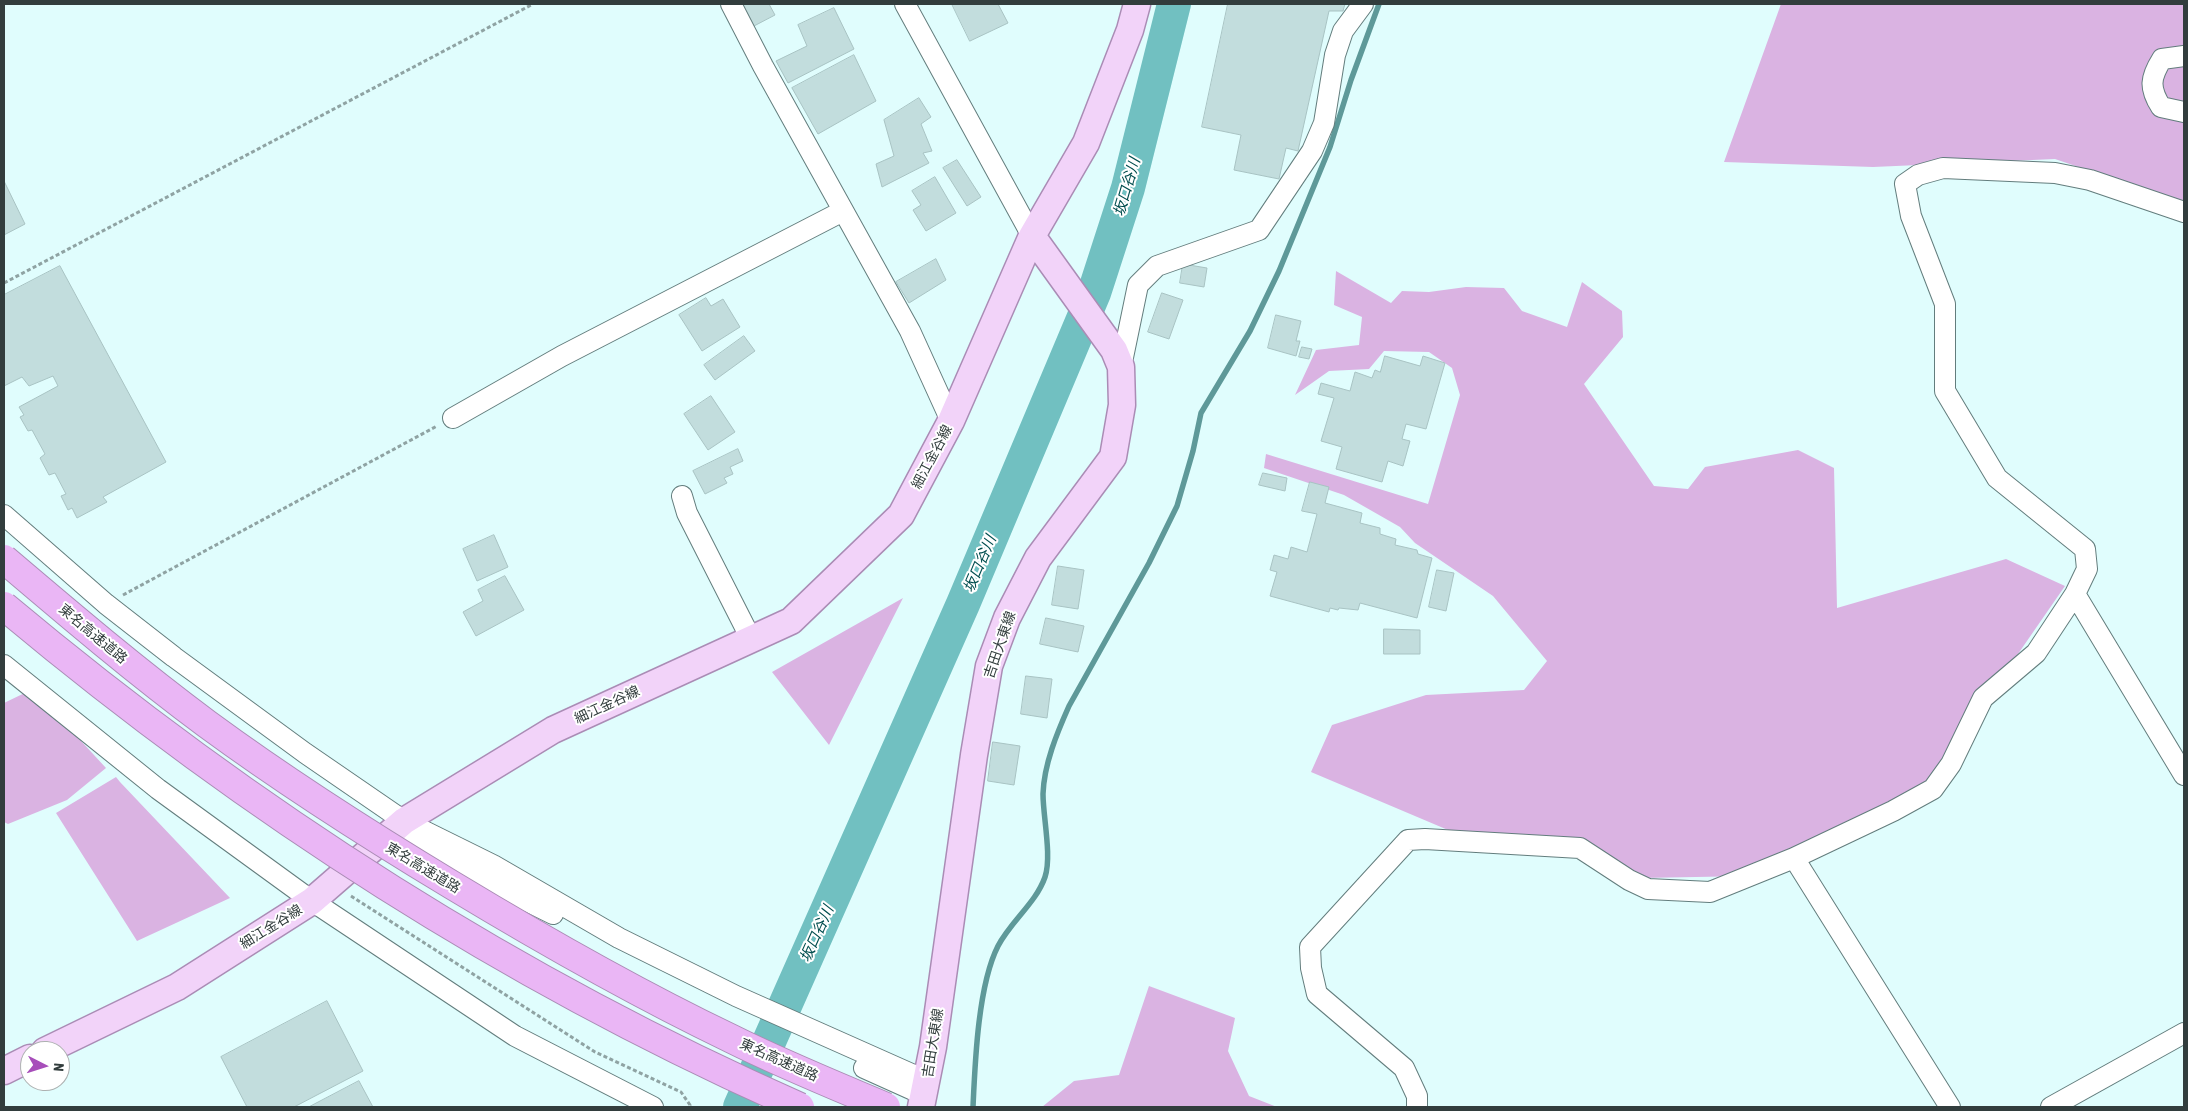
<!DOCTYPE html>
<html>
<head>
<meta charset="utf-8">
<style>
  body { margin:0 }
  #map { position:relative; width:2188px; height:1111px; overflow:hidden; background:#e0fdfd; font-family:"Asap Condensed",sans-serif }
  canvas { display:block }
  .frame { position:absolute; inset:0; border:5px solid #323d3d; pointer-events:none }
  .north { position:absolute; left:20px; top:1041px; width:50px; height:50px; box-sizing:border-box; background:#fff; border:1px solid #adb1b1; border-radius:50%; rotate:95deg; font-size:14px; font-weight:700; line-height:20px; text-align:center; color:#323d3d }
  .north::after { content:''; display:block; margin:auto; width:18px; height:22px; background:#a74eba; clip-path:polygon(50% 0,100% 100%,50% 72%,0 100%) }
</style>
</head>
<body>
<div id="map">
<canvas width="2188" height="1111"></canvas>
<div class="frame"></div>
<div class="north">N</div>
</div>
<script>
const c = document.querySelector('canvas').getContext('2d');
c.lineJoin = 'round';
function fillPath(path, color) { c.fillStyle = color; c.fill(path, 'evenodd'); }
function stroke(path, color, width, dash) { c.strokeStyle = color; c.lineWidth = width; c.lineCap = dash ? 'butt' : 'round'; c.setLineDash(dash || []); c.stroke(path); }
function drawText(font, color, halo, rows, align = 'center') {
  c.font = font + ' "Asap Condensed","Noto Sans JP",sans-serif'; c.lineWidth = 4; c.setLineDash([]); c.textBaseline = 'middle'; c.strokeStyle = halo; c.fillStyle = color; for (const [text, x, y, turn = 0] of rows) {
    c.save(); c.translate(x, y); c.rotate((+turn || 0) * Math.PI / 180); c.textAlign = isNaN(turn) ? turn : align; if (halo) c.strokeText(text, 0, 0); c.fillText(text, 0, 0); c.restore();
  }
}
fillPath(new Path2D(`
  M1781 4H2184V203L2055 159 1873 167 1724 162Z
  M1336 271 1391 303 1402 291 1429 292 1466 287 1504 288 1522 311 1567 327 1582 282 1622 311 1623 337 1584 384 1654 486 1688 489 1705 467 1798 450 1834 468 1837 608 2006 559 2065 586 1946 758 1900 816 1842 847 1750 876 1641 878 1548 836 1448 830 1311 772 1332 725 1426 695 1524 690 1547 661 1493 596 1415 543 1400 527 1344 495 1264 468 1266 454 1428 504 1460 395 1452 368 1429 352 1384 351 1369 369 1329 371 1295 395 1316 350 1359 345 1362 317 1334 305Z
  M903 598 829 745 772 672Z
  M33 689 106 768 67 800 8 824 4 822V703Z
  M116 777 120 782 230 898 137 941 56 813Z
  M1149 986 1235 1018 1228 1051 1249 1096 1277 1107H1042L1074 1081 1119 1075Z`), '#dab3e2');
stroke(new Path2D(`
  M973 1107C975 1063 978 985 998 946 1011 921 1036 903 1045 877 1052 856 1043 817 1043 794 1044 764 1057 733 1069 706L1149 563 1177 506 1193 451 1201 413 1250 331 1279 271 1330 147 1351 80 1379 4`), '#5e9999', 5.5);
stroke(new Path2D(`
  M740 1107 963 604 1094 293 1128 188 1174 4`), '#71c0c1', 34);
const building = new Path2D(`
  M743 4H769L775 15 754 26Z
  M952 4H998L1008 23 970 41Z
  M1228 4H1345L1343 11H1329L1298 151 1286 148 1279 179 1234 170 1241 135 1202 127Z
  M834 8 854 49 788 83 776 61 807 46 798 25Z
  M854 55 876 101 818 134 792 88Z
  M919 98 931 117 921 124 932 151 923 153 929 163 882 187 876 164 894 156 884 120Z
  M957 160 981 197 967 206 943 168Z
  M935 177 956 213 926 231 913 210 921 205 912 191Z
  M4 181 25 224 4 235Z
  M936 259 946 280 909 303 896 282Z
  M1183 264 1207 268 1204 287 1180 283Z
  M60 266 166 462 103 497 107 502 77 518 72 508 68 510 61 496 66 494 55 473 49 475 40 458 45 454 32 430 28 431 20 417 24 415 19 407 58 386 53 376 29 386 22 377 4 386V295Z
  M1162 293 1183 300 1169 339 1148 332Z
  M706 298 711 306 723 299 740 327 702 351 679 315Z
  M1276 315 1301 321 1296 341H1300L1296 356 1268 348Z
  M744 336 755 351 715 380 704 365Z
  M1302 347 1312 349 1309 359 1299 357Z
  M1385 356 1420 366 1423 356 1445 363 1426 429 1406 424 1402 439 1410 441 1403 466 1388 461 1382 482 1336 469 1342 447 1321 441 1334 398 1318 394 1321 383 1350 391 1355 372 1372 378 1375 370 1380 372Z
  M711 396 735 432 708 450 684 414Z
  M738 449 743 461 730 467 733 474 724 478 727 483 705 494 693 471Z
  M1263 473 1287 478 1285 491 1259 485Z
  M1310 482 1329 487 1325 503 1362 513 1360 523 1380 528V534L1396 539 1395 545 1417 550 1418 554 1432 558 1417 618 1360 603 1358 610 1339 608 1338 610 1330 608 1329 612 1270 596 1277 572 1270 570 1274 555 1288 559 1291 547 1307 552 1317 514 1302 511Z
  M494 535 508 567 477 581 463 549Z
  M1058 566 1084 570 1078 609 1052 605Z
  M1437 570 1454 573 1446 611 1429 607Z
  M505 576 524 610 476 636 463 612 483 601 478 590Z
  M1046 618 1084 626 1078 652 1040 644Z
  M1384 629 1420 630V654H1384Z
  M1026 676 1052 679 1047 718 1021 714Z
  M993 742 1020 746 1014 785 988 781Z
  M327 1001 363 1071 294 1107H247L221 1057Z
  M359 1081 373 1107H309Z`);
fillPath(building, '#c2dddd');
stroke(building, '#a8c3c3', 1);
const minor = new Path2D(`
  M731 4 763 66 910 331 951 421
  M905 4 1032 236
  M2184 56 2162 59C2150 78 2149 88 2161 107L2184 112
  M1121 367 1138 285 1157 266 1259 230 1312 151 1324 123 1335 55 1343 31 1363 4
  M453 418 562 356 843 211
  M682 496 687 513 751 639
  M4 515 106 604 174 657 305 753 404 821 493 865 619 938 736 996 927 1081
  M2075 594 2184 775
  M4 665 158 789 312 901 515 1036 653 1107
  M389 833 553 914
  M1794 858 1950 1107
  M864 1068 924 1095
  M1417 1107V1096L1404 1068 1317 994 1311 968 1310 947 1408 840 1425 839 1580 848 1629 880 1648 889 1710 892 1794 858 1893 811 1933 789 1951 764 1983 698 2036 653 2075 594 2087 569 2085 549 1997 478 1945 391V304L1911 216 1905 184 1918 175 1943 168 2055 173 2090 180 2184 212
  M2051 1107 2184 1033`);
const major = new Path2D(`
  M45 1051 177 987 312 901 404 821 553 730 791 621 901 515 951 421 1032 236 1086 143 1130 30 1137 4
  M4 1071 30 1058
  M921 1107 933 1047 974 755 989 666 1007 618 1038 558 1113 457 1122 405 1121 367 1114 350 1032 236`);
stroke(minor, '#637d7d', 22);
stroke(major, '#aa8cb5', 29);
stroke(new Path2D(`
  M4 283 533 4
  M123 595 437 426
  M351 896 595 1052 681 1092 690 1105 689 1107`), '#8fa3a3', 3, [4, 2.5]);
stroke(minor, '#fff', 20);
stroke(major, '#f2d3f9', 26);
const highwayBridge = new Path2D(`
  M4 559C71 616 137 672 207 724 286 782 369 835 452 885 543 940 636 993 732 1039 782 1064 834 1085 886 1107
  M4 606C245 808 512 980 800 1107`);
stroke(highwayBridge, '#aa8cb5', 30, []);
stroke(highwayBridge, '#eab6f5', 28);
drawText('14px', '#323d3d', '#fff', [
  ["細江金谷線",932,457,-62],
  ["東名高速道路",93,634,40],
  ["吉田大東線",1000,645,-71],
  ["細江金谷線",607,705,-25],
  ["東名高速道路",423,868,31],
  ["細江金谷線",271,927,-32],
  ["吉田大東線",933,1043,-81],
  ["東名高速道路",779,1060,24]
]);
drawText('italic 15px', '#004d4e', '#fff', [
  ["坂口谷川",1127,187,-74],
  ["坂口谷川",980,564,-67],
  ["坂口谷川",817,934,-66]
]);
</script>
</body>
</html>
